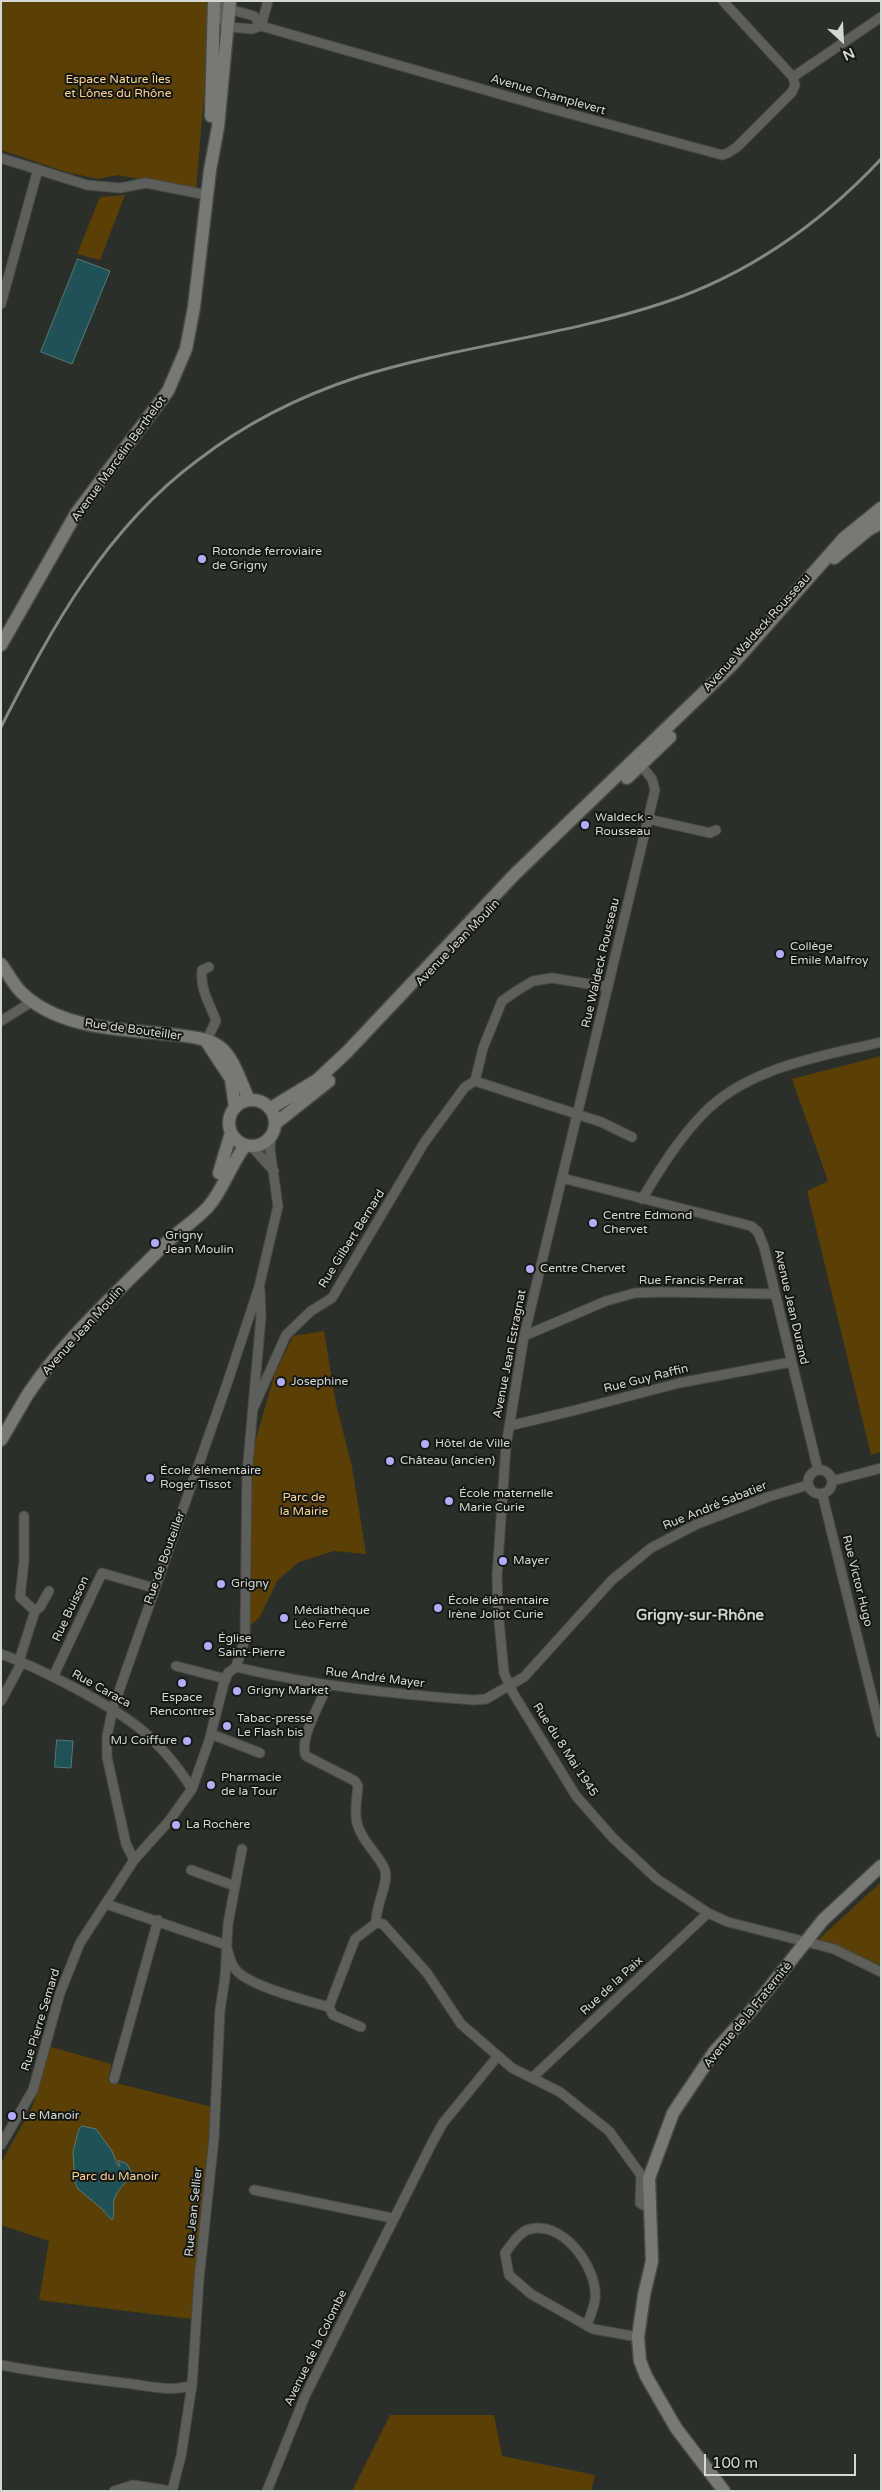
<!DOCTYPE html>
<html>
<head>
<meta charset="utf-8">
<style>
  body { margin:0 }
  #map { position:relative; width:882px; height:2492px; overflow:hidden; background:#2a3029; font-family:"Varela Round",sans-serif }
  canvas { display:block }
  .frame { position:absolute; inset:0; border:2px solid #d4d8d3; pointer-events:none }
  .north { position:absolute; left:817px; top:15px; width:50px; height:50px; -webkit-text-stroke:4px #151714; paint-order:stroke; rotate:155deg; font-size:14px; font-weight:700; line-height:20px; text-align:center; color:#d4d8d3 }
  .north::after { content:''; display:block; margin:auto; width:18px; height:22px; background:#d4d8d3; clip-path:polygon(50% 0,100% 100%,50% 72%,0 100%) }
  .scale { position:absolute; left:704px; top:2454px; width:152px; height:22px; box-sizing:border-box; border:2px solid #d4d8d3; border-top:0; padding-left:6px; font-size:15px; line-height:18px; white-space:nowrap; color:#d4d8d3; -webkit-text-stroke:4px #151714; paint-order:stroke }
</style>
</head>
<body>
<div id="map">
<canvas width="882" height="2492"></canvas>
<div class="frame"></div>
<div class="north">N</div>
<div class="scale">100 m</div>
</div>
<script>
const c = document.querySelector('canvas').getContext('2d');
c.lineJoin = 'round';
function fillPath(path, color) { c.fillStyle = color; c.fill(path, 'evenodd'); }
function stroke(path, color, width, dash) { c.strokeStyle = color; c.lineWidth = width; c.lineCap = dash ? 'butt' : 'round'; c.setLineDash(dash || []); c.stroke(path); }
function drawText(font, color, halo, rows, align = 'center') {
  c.font = font + ' "Varela Round",sans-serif'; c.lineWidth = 4; c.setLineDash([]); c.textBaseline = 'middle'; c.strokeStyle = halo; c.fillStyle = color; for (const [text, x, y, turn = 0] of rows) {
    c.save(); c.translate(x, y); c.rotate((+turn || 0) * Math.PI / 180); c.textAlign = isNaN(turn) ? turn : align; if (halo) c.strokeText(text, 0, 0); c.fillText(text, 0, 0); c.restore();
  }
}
fillPath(new Path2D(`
  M1 1H212L196 190 118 175 98 179 66 172 1 150Z
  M125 195 100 260 77 254 100 197Z
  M881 1056V1452L871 1455 807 1191 828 1181 792 1079Z
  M324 1331 336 1404 352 1467 366 1554 334 1551 299 1562 277 1581 260 1617 248 1628 251 1590 252 1452 275 1373 293 1336Z
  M881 1882V1966L839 1946 818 1940Z
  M51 2047 111 2064 108 2081 212 2107 191 2319 39 2300 49 2241 1 2225V2163L33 2105Z
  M390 2415H494L502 2456 595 2475 591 2491H352Z`), '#5b3f04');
const water = new Path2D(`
  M78 259 110 271 72 364 41 352Z
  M57 1740 73 1741 71 1768 55 1767Z
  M82 2126 96 2129 112 2151 118 2166H120L118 2160 127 2164 132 2173C128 2182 117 2189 114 2200 112 2207 116 2213 112 2220L101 2208 78 2189 75 2183 73 2152 79 2129Z`);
fillPath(water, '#1f5254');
stroke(water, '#557a7a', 1);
const street = new Path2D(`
  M220 1V16L228 27 252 29 261 26
  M225 14 236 11 254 16 261 26
  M261 26 545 107 722 155 728 153 737 147 792 92 795 85 793 77 723 1
  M261 26 268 1
  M793 77 881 17
  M1 158 87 185 120 188 146 183 207 195
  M1 304 38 169
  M637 760 652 779 655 790 524 1336 506 1446 497 1576 498 1610 504 1673 513 1693 576 1796 613 1838 657 1879 708 1913 728 1922 834 1949 881 1972
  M648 819 710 833 716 830
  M1 1021 33 1001
  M206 1041 216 1021C210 1003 200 991 202 970L209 967
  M475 1081 601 1122 632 1137
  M252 1147 274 1171
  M562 1178 751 1226 758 1232 764 1247 818 1470
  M642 1199C660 1169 678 1140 702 1115 747 1067 820 1057 881 1042
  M524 1336 606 1301 635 1293 662 1292 775 1294
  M253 1409 286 1335 311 1311 332 1298 424 1143 465 1087 475 1081 483 1048 502 1001 518 990 533 981 552 978 608 987
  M509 1426 576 1410 679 1383 791 1362
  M808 1482a12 12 0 1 1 24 0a12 12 0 1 1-24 0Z
  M832 1481 881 1468
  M822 1493 881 1733
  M35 1611 40 1607 49 1591
  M1 1654C26 1663 48 1674 71 1686 126 1715 158 1735 192 1789
  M19 1661 35 1611 20 1597 24 1561V1516
  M176 1666 226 1679
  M236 1667C314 1686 394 1694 474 1700L486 1699 524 1677 612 1580 651 1548 697 1524 768 1497 808 1485
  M236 1667 245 1639 247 1474 261 1317 260 1290
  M53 1677 102 1573 154 1588
  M328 1685C321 1701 298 1741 306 1756L355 1781 358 1786C355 1814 352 1824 370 1847 375 1854 382 1862 385 1870 389 1884 375 1906 376 1923
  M1 1701 22 1662
  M211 1734 260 1753
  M134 1860 126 1844 107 1757V1736L113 1708 227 1384 259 1287 278 1206 270 1150 271 1137
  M191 1870 235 1886
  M106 1904 226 1945C229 1953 230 1964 236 1970 249 1986 308 2001 329 2007L355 1939 376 1923
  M376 1923 383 1924 427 1973 461 2024 512 2068 560 2092 609 2131 641 2175 640 2203 651 2210
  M329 2007 333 2015 361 2027
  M533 2077 708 1913
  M114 2079 158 1920
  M1 2145 33 2090 60 1993 80 1943 134 1860 169 1821 192 1789 209 1741 224 1683 228 1673 236 1667
  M254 2190 392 2218
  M587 2326C589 2318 594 2308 595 2300 599 2268 561 2217 527 2230 518 2234 511 2245 505 2253L509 2275 531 2294 593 2329 638 2337
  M1 2365C42 2373 83 2378 124 2383 145 2385 172 2393 192 2385
  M114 2491 133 2485 165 2490
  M172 2491 181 2456 192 2385 199 2279 214 2138 220 2010 225 1978 228 1924 242 1849
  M267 2491 305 2396 433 2141 443 2123 497 2057`);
const secondary = new Path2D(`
  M211 116 214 1
  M834 558 868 530 881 523
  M1 645 77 512 168 391 186 349 194 307 210 170 218 127 230 1
  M627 778 670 737
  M1 964C8 973 13 984 21 992 59 1029 119 1029 168 1034 184 1036 207 1037 220 1047 234 1058 241 1083 249 1100
  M206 1041 231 1079 235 1107
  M229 1123a23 23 0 1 1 46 0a23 23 0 1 1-46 0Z
  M271 1108 317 1080 347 1052 515 874 731 666 844 538 881 508
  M276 1123 329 1081
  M219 1173 231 1133
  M1 1440C10 1425 19 1409 28 1394 66 1337 120 1290 167 1242 180 1230 196 1220 208 1207 224 1189 230 1165 245 1146
  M724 2491 676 2428 646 2376 640 2361 638 2337 644 2295 652 2261 649 2178 673 2113 714 2052 750 2012 823 1920 881 1866`);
stroke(street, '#454b44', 11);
stroke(secondary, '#454b44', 15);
stroke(street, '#5e5f5a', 9);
stroke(secondary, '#797973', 12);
stroke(new Path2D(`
  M1 727C52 627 106 528 198 460 246 423 300 396 358 377 458 346 563 336 663 303 747 275 821 223 881 159`), '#838882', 3);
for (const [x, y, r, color] of [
  [202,559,5,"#b2adf9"],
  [585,825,5,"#b2adf9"],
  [780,954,5,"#b2adf9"],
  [593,1223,5,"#b2adf9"],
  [155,1243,5,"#b2adf9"],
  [530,1269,5,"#b2adf9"],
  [281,1382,5,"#b2adf9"],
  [425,1444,5,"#b2adf9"],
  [390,1461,5,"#b2adf9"],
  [150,1478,5,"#b2adf9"],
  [449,1501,5,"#b2adf9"],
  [503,1561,5,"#b2adf9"],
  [221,1584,5,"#b2adf9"],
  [438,1608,5,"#b2adf9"],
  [284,1618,5,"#b2adf9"],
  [208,1646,5,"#b2adf9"],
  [182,1683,5,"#b2adf9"],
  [237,1691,5,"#b2adf9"],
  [227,1726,5,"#b2adf9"],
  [187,1741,5,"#b2adf9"],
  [211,1785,5,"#b2adf9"],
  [176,1825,5,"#b2adf9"],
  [12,2116,5,"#b2adf9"]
]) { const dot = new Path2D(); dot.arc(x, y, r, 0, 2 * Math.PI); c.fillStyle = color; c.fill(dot); stroke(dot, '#151714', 2); }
drawText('12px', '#fcd28f', '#151714', [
  ["Espace Nature Îles",118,80],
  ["et Lônes du Rhône",118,94],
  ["Parc de",304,1498],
  ["la Mairie",304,1512],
  ["Parc du Manoir",115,2177]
]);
drawText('12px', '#d4d8d3', '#151714', [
  ["Avenue Champlevert",548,95,16],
  ["Avenue Marcelin Berthelot",119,459,-54],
  ["Avenue Waldeck Rousseau",757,633,-48],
  ["Avenue Jean Moulin",458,943,-46],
  ["Rue Waldeck Rousseau",601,963,-77],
  ["Rue de Bouteiller",133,1030,8],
  ["Rue Gilbert Bernard",352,1239,-58],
  ["Rue Francis Perrat",691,1281],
  ["Avenue Jean Durand",791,1307,77],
  ["Avenue Jean Moulin",83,1331,-48],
  ["Avenue Jean Estragnat",510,1354,-79],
  ["Rue Guy Raffin",646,1379,-14],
  ["Rue André Sabatier",715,1506,-22],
  ["Rue de Bouteiller",165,1558,-70],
  ["Rue Victor Hugo",857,1581,76],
  ["Rue Buisson",71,1609,-65],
  ["Rue André Mayer",375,1678,7],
  ["Rue Caraca",101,1689,29],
  ["Rue du 8 Mai 1945",565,1750,57],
  ["Rue de la Paix",612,1986,-43],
  ["Avenue de la Fraternité",748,2015,-51],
  ["Rue Pierre Semard",41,2020,-73],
  ["Rue Jean Sellier",194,2212,-84],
  ["Avenue de la Colombe",316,2348,-64]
]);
drawText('12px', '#d4d8d3', '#151714', [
  ["Rotonde ferroviaire",212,552],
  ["de Grigny",212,566],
  ["Waldeck -",595,818],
  ["Rousseau",595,832],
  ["Collège",790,947],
  ["Emile Malfroy",790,961],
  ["Centre Edmond",603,1216],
  ["Chervet",603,1230],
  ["Grigny",165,1236],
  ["Jean Moulin",165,1250],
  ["Centre Chervet",540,1269],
  ["Josephine",291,1382],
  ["Hôtel de Ville",435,1444],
  ["Château (ancien)",400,1461],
  ["École élémentaire",160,1471],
  ["Roger Tissot",160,1485],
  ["École maternelle",459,1494],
  ["Marie Curie",459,1508],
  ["Mayer",513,1561],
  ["Grigny",231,1584],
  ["École élémentaire",448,1601],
  ["Irène Joliot Curie",448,1615],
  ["Médiathèque",294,1611],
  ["Léo Ferré",294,1625],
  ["Église",218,1639],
  ["Saint-Pierre",218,1653],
  ["Grigny Market",247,1691],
  ["Espace",182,1698,"center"],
  ["Rencontres",182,1712,"center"],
  ["Tabac-presse",237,1719],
  ["Le Flash bis",237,1733],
  ["MJ Coiffure",177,1741,"right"],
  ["Pharmacie",221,1778],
  ["de la Tour",221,1792],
  ["La Rochère",186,1825],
  ["Le Manoir",22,2116]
], 'left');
drawText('bold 15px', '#cfd6cd', '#151714', [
  ["Grigny-sur-Rhône",700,1616]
]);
</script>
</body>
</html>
